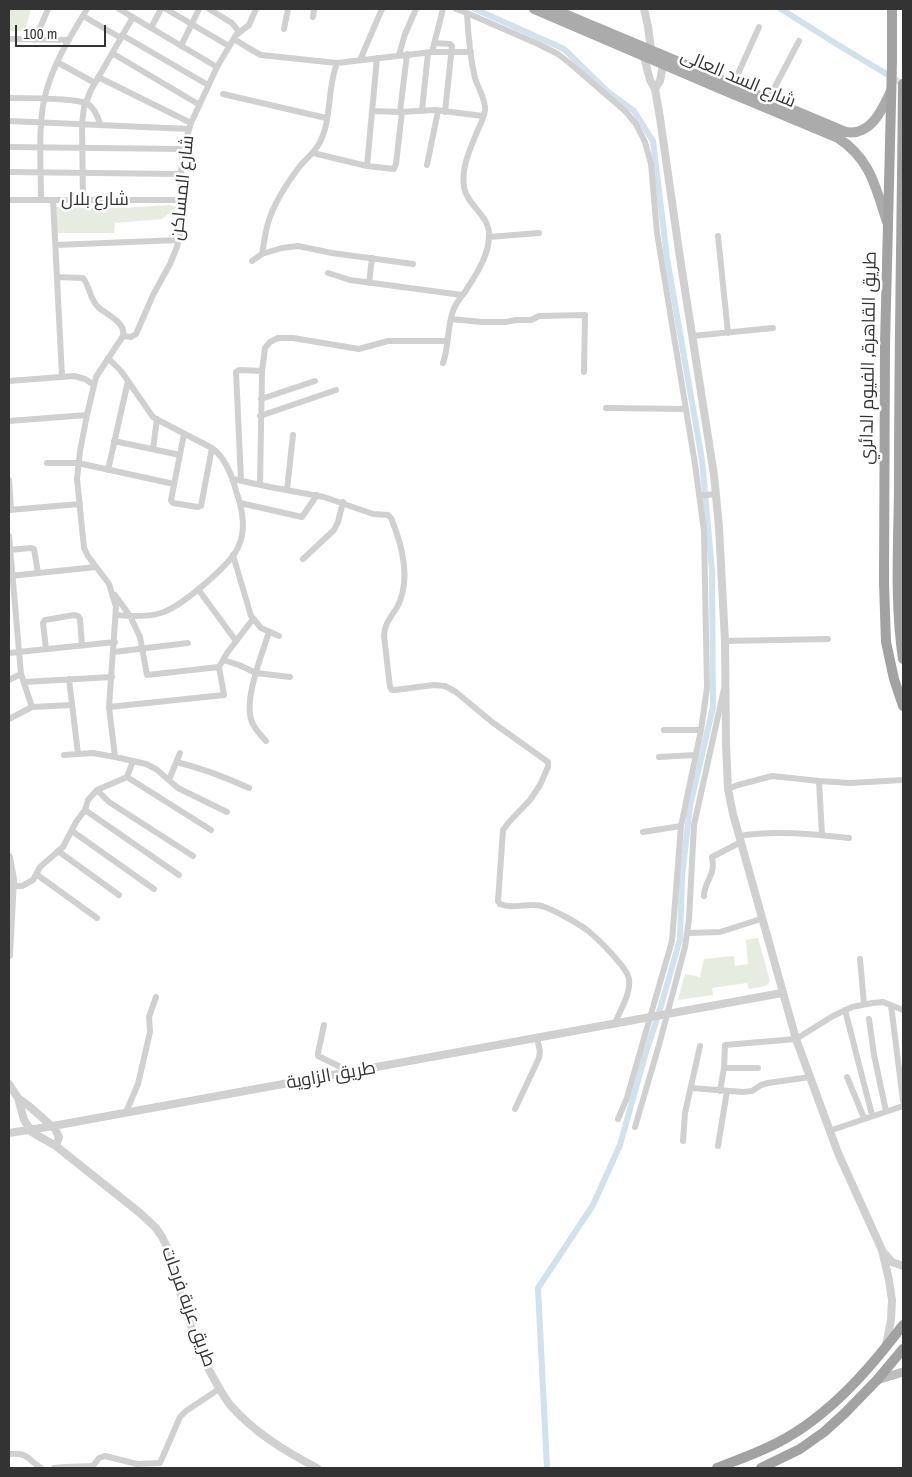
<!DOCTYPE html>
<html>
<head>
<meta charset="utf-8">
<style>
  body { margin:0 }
  #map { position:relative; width:912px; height:1477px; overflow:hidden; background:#fff; font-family:"Archivo Narrow",sans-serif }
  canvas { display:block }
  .frame { position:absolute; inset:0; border:10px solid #333; pointer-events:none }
  .scale { position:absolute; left:15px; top:25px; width:91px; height:22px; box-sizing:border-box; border:2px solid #333; border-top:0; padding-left:6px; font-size:15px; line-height:18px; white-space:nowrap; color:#333; -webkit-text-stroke:4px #fff; paint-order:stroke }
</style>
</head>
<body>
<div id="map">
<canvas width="912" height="1477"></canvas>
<div class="frame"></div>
<div class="scale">100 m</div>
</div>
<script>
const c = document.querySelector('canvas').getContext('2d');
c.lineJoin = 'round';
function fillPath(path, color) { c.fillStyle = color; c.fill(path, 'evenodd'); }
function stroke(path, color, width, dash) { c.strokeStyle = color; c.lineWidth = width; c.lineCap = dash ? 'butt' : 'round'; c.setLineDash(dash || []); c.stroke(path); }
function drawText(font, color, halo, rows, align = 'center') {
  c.font = font + ' "Archivo Narrow",Cairo,sans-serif'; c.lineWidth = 5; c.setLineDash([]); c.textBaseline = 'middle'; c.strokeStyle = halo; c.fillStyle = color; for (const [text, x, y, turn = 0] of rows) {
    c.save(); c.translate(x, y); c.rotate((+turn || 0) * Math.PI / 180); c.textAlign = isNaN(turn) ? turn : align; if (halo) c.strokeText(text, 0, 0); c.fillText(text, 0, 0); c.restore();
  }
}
fillPath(new Path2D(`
  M9 9H31L25 31H9Z
  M170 205 177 207 162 219 115 223 114 233H57L56 207 118 208Z
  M758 938 770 981 766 986 749 989 747 983 712 988 713 995 678 1000 685 974 700 977 704 959 734 956 735 966 748 964 746 940Z`), '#e6ecdf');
stroke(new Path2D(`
  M475 9 564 49 608 92 634 111 653 141 667 258 702 460 712 570 713 707 690 806 682 877 680 939 661 1006 646 1052 620 1145 593 1205 538 1288 547 1468
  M781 9 835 43 903 84`), '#cfe2ee', 6);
stroke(new Path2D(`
  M119 9 217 67
  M166 9 229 46
  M209 9 232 23 239 32
  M467 13 538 44 558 54 573 66 625 111 636 124 645 142 651 164 657 233 695 464 704 531 707 688 701 730 681 826 672 941 632 1080 627 1098 618 1119
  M83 16 121 38
  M313 17 314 9
  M151 28 161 9
  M284 29 288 9
  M122 35 208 85
  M9 39 69 40
  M234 39 250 49 261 55 337 63
  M35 40 48 9
  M435 43 450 44 452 46 445 112
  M181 46 199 9
  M432 52 443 9
  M112 53 198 104
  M399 55 405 34 416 9
  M360 60 382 9
  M57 62 95 83
  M98 77 191 123
  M733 85 759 27
  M223 94 326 118
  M9 98C23 98 78 98 88 104 95 109 98 117 100 124
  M768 100 799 41
  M422 110 428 53
  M372 111 400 112 435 110 483 116
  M400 112 407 54
  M9 121 189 129
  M9 147 183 149
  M313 153 367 166 394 169 396 164 402 112
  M427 165 438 111
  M367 166 377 58
  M9 172 181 174
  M9 200H180
  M41 200C41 167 38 132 44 100 51 67 70 37 87 9
  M53 200 62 376
  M83 200 82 124 84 107 91 90 133 17
  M718 236 728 333
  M489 237 539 233
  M56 245 179 240
  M262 254C264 244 265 233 268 223 274 203 287 183 300 166 307 158 315 152 320 142 332 119 327 88 337 63L432 52H471
  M252 261 262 254 282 248 298 246 332 253 413 264
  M328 273 350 280 462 295
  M369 283 372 258
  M451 319 482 322H505L517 320H531L539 316 585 315 584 372
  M123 336 131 337 136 334 153 295 170 264 177 247 180 234 181 174 183 149 191 123 217 67 236 35 249 25 256 9
  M692 336 773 328
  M108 358 121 371 153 417 160 421 212 448C225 458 232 475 236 491 241 505 245 520 242 535 241 541 238 548 235 553 223 570 181 607 161 613 147 617 131 616 116 615
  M443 363C449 347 447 328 453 311 455 304 460 298 465 292 476 274 488 258 489 237 491 216 467 206 464 187 461 168 470 149 477 132 480 125 484 118 485 110 486 100 478 88 475 78 470 57 468 34 467 13L456 9
  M9 381 74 376 85 379 94 385
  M261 399 315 381
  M606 408 686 409
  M260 416 336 390
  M9 421 87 415
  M184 434 171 500 173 503 198 507 201 506 212 448
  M114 441 180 455
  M153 449 157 419
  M47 463H78L174 484
  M108 470 128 381
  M233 479 270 487 324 497 373 514 388 515 391 518C401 542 410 575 400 601 394 616 385 619 384 636L390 687 392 690H395L434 685 445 686 456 692 492 722 548 762V767L540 785 530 800 509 822 503 830 498 901 500 904C514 910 528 902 542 906 554 910 576 922 587 930 597 938 627 967 629 979 631 994 620 1010 615 1023
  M9 480 11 510
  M241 480 236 372 239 370 262 371
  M260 485 262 371 265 348 270 342 278 338H293L359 349 388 341H447
  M287 490 293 435
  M699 496 716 494
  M240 503 302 517 317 495
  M9 510 80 504
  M9 536 21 674 32 707
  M9 550 31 548 34 549 38 573
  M233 555 251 616 261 628 279 636
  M303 559 334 530 338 522 343 502
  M10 576 96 567
  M198 589 236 641
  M115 595 130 616 140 637 147 675 219 667 227 653 253 619
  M725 641 828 639
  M46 649 43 623 45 620 74 615 78 616 80 619 82 645
  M114 652 188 643
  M9 653 115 642
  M223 660 239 665 256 673 290 677
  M69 679 78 754
  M9 680 21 674
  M24 682 112 677
  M109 707 224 695 219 667
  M9 719 32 707 72 705
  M664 730H701
  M266 741C261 735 255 730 252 722 243 701 262 654 269 632
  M64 755 93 753 115 757
  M659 757 695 755
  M133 761 146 764 156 769 178 788 227 812
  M176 762C202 768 225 777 249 788
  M127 777 211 830
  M169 780 180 753
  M819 781 822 835
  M728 789 738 785 772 776 819 781 850 783 903 780
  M97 790 109 802 193 856
  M85 810 179 875
  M72 831 154 889
  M643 832 681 826
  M739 836C775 830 812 834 849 838
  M58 851 119 895
  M36 874 97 918
  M13 886H22L33 880 40 867 63 847 76 822 85 810 88 800 97 790 127 777 133 761 115 757 109 707 116 607 109 584 88 556 84 548 77 479 80 451 87 415 96 377 123 336C126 322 107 315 98 307 90 299 90 287 83 278L57 277
  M704 896C705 878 716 877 712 857L741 842
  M688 933 720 932 761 919
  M860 959 864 1004
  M891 1005 903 1101
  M845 1010 872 1115
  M869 1019 874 1055 886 1111
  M324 1025 318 1053V1056L351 1072
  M724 1068H758
  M847 1077 864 1118
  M691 1088 743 1092 752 1091 761 1085 768 1083 810 1077
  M720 1091 724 1068 725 1045 796 1039 833 1016 852 1007 872 1003 883 1002 903 1010
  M515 1109 539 1058 540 1051 537 1038
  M126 1112 138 1084 150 1032 149 1017 156 997
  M635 1127 659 1045 685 947 689 919 694 825 724 689
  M829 1131 903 1106
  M683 1141 685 1113 700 1046
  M718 1146 727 1091
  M9 1454C28 1452 27 1459 41 1468
  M54 1468 65 1467 93 1466 99 1458 105 1456 137 1464 160 1463 180 1417 186 1411 219 1389`), '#d0d0d0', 6);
stroke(new Path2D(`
  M644 9 648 26 651 50
  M644 57 650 80 655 89 660 118 680 258 714 475 719 527 725 641 726 744 728 789 733 814 796 1039 838 1153 882 1250 889 1280 892 1300 891 1320 886 1345
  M655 89 660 81 663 65
  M9 857 13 880 9 955
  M9 1084 18 1098 29 1106 55 1129 59 1137 56 1146
  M18 1098 24 1120 32 1132 40 1137 56 1146 140 1213 156 1228 162 1237 167 1247C179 1289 190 1331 209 1370 216 1382 222 1395 231 1406 255 1433 285 1451 317 1468
  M9 1133 53 1126 782 993
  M883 1252 892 1262 903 1266`), '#d0d0d0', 8);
stroke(new Path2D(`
  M877 1380 903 1372`), '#bdbdbd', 9);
stroke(new Path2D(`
  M534 9 716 87 838 138C871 159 876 189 887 222
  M553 9 846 132C871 136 882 110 891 91`), '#ababab', 10);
stroke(new Path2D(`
  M892 9V63L885 344 884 583 886 642 894 679 903 706
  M903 84C902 215 899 346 899 477 899 537 894 599 903 659
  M717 1468C737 1460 758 1453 777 1443 828 1417 869 1370 903 1325
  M761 1468 800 1449 824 1432 845 1413 877 1380 903 1349`), '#a2a2a2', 10);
drawText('18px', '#333', '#fff', [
  ["شارع السد العالى",738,79,23],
  ["شارع المساكن",183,188,-84],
  ["شارع بلال",95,200],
  ["طريق القاهرة, الفيوم الدائري",869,358,-89],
  ["طريق الزاوية",331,1076,-10],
  ["طريق عزبة فرحات",188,1307,70]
]);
</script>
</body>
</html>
